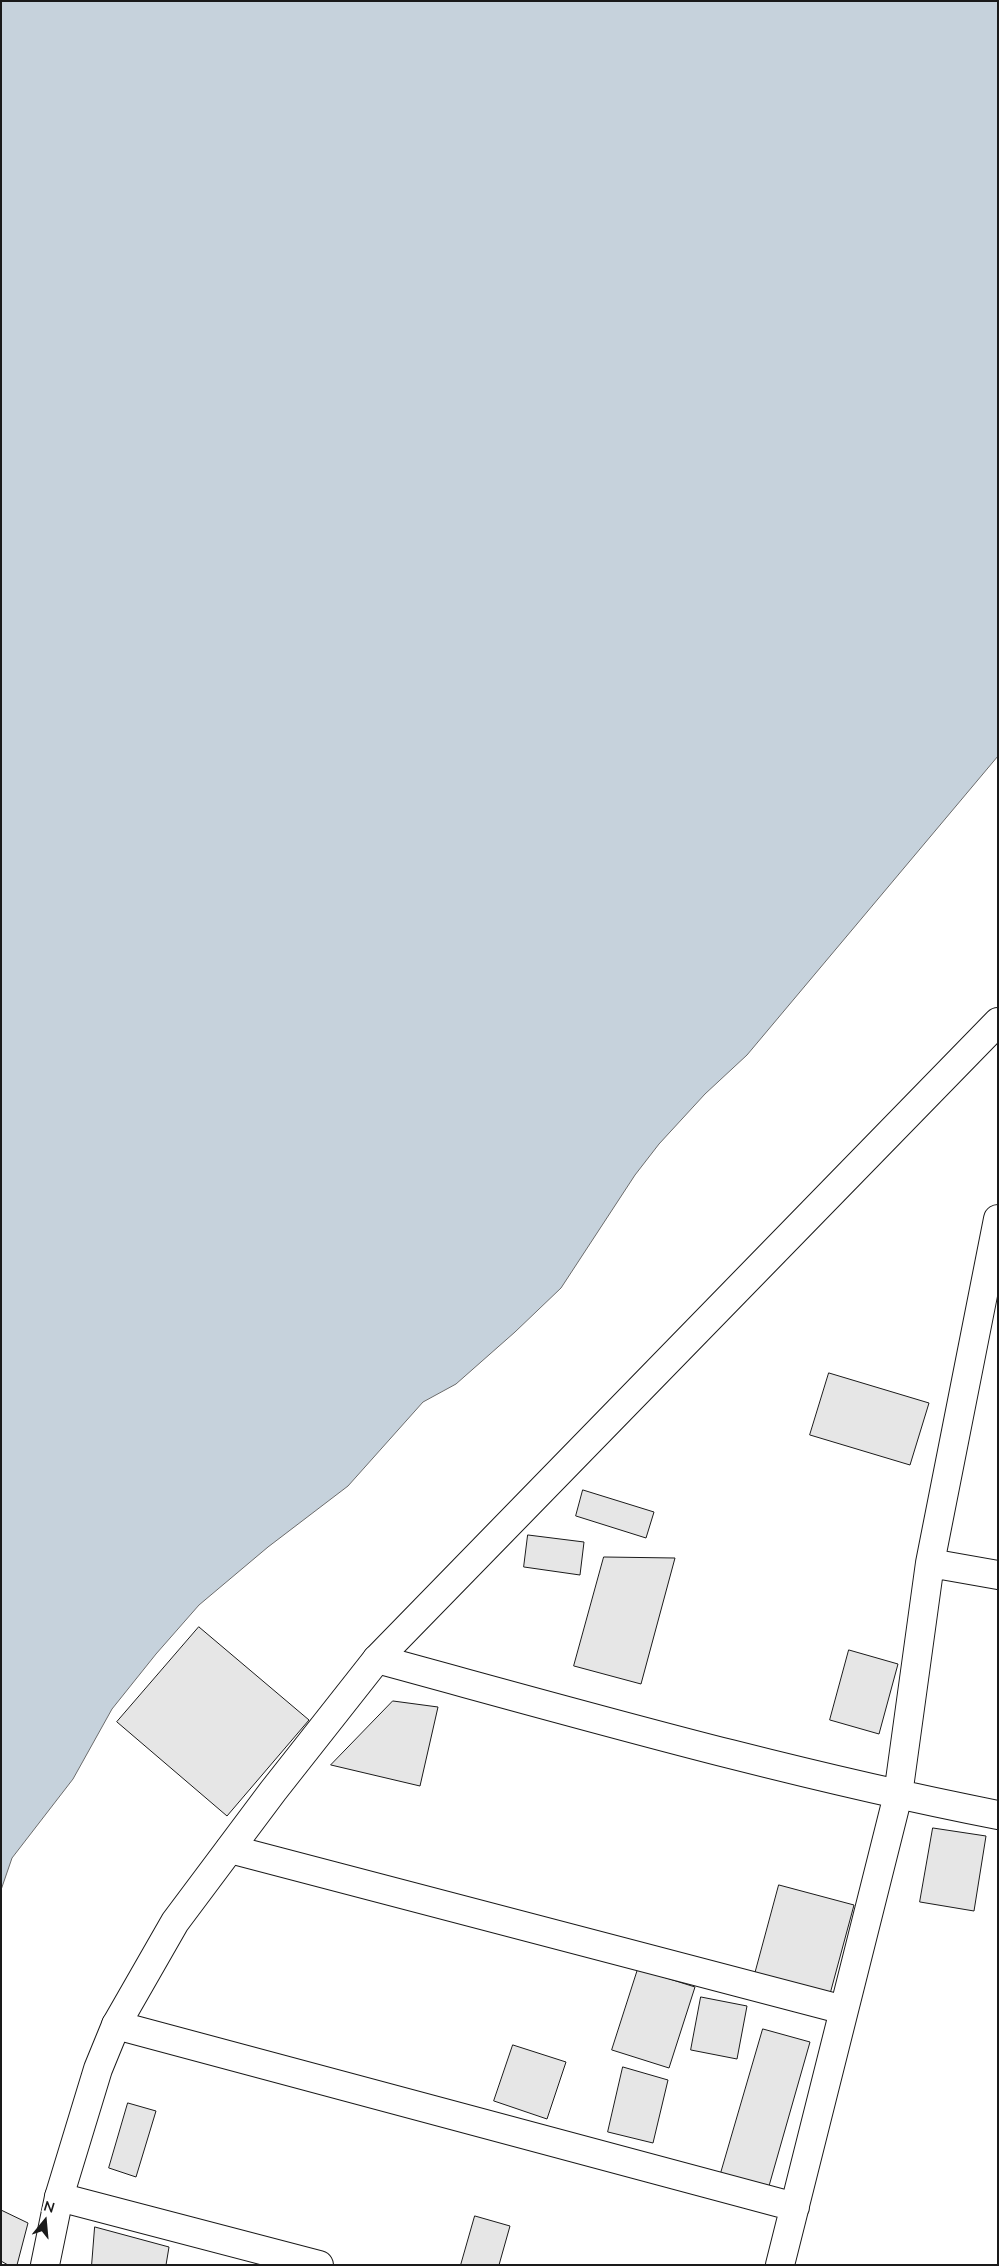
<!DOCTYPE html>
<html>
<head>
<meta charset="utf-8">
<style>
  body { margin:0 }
  #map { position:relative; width:999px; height:2266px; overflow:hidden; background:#fff; font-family:Mulish,sans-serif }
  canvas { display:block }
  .frame { position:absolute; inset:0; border:2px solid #1a1a1a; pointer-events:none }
  .north { position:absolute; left:20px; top:2196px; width:50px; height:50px; -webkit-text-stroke:4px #fff; paint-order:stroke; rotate:17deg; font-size:14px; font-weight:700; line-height:20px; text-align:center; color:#1a1a1a }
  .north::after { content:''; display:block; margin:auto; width:18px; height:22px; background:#1a1a1a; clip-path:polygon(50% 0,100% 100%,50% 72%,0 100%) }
</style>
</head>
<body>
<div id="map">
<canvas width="999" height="2266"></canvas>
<div class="frame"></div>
<div class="north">N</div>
</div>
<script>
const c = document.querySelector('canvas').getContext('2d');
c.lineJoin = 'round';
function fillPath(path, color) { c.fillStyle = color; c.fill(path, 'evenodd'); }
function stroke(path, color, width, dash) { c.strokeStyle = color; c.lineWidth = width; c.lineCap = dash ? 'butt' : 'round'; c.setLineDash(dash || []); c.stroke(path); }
const water = new Path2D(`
  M1 1H998V756L747 1055 705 1094 659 1144 635 1175 561 1288 515 1332 456 1384 423 1402 348 1486 268 1547 199 1605 156 1654 112 1709 73 1779 12 1858 1 1890Z`);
fillPath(water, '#c6d2dc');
stroke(water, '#6a6a6a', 1);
const building = new Path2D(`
  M829 1373 929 1403 910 1465 810 1435Z
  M583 1490 654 1512 646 1538 576 1516Z
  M528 1535 584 1542 580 1575 524 1567Z
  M604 1557 675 1558 641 1684 574 1666Z
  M199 1627 309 1720 227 1816 117 1722Z
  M849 1650 898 1664 879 1734 830 1720Z
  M393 1701 438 1707 420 1786 331 1765Z
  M933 1828 986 1836 974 1911 920 1902Z
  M779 1885 854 1905 830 1994 755 1974Z
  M638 1969 695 1987 669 2068 612 2050Z
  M701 1997 747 2006 737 2059 691 2050Z
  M763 2029 810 2042 769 2186 721 2173Z
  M513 2045 566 2062 547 2119 494 2101Z
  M623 2067 668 2080 653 2143 608 2132Z
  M128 2103 156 2111 136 2177 109 2168Z
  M1 2210 28 2223 17 2265H8L1 2261Z
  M475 2216 510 2226 499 2265H461Z
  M95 2227 169 2247 166 2265H92Z`);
fillPath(building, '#e6e6e6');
stroke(building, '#1a1a1a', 1);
const minor = new Path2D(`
  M930 1563 998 1575
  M377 1659C583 1715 788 1774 998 1815
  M230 1849 844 2010
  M116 2025 795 2207
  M59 2197 319 2265
  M780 2265 898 1795 930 1563 998 1219`);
const tertiary = new Path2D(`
  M45 2265 59 2197 98 2069 116 2025 175 1922 273 1791 377 1659 998 1022`);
stroke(minor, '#1a1a1a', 30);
stroke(tertiary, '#1a1a1a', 30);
stroke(minor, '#fff', 28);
stroke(tertiary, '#fff', 28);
</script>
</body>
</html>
